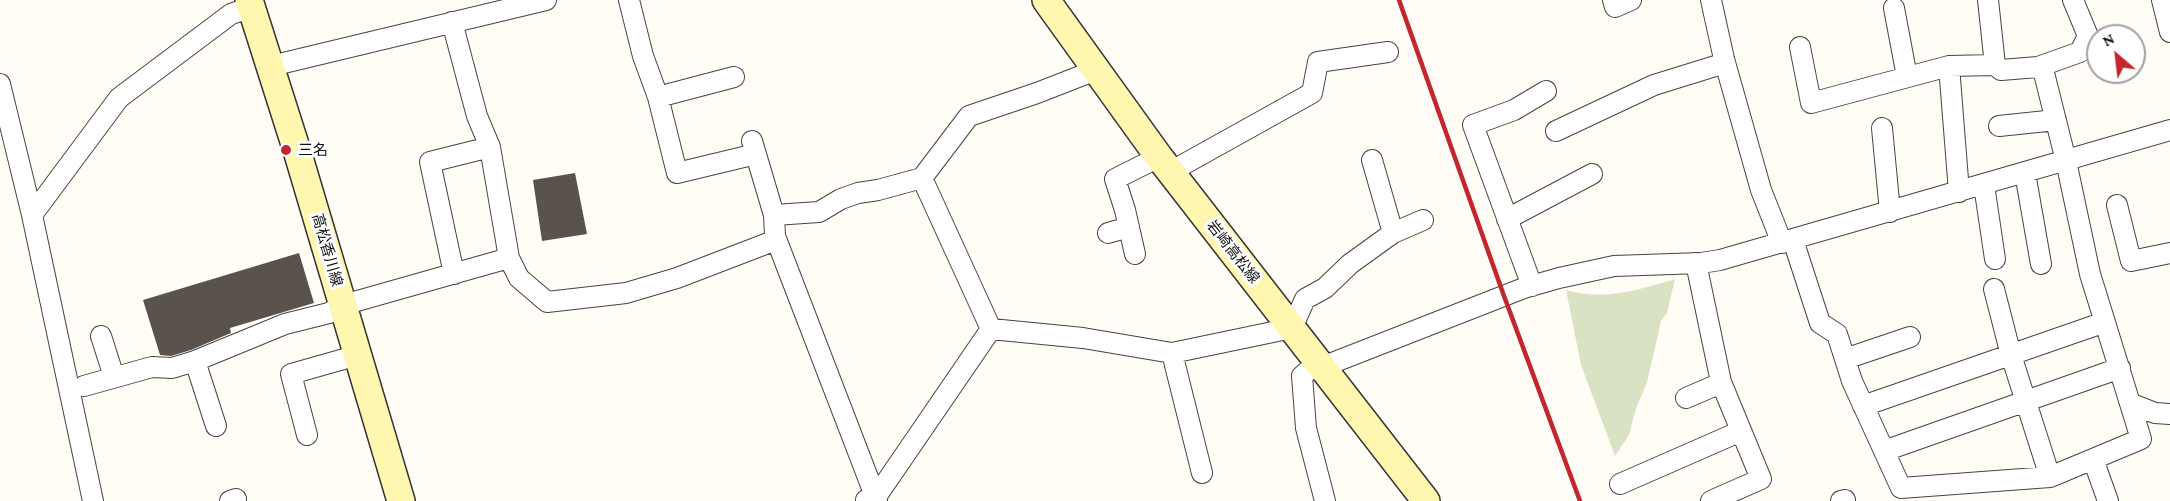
<!DOCTYPE html>
<html>
<head>
<meta charset="utf-8">
<style>
  body { margin:0 }
  #map { position:relative; width:2170px; height:501px; overflow:hidden; background:#fffdf5; font-family:"Crimson Pro",serif }
  canvas { display:block }
  .north { position:absolute; left:2086px; top:24px; width:60px; height:60px; box-sizing:border-box; background:#fff; border:2px solid #a0a0a0; border-radius:50%; rotate:332deg; font-size:16px; font-weight:700; line-height:24px; text-align:center; color:#111 }
  .north::after { content:''; display:block; margin:auto; width:21px; height:27px; background:#c4262e; clip-path:polygon(50% 0,100% 100%,50% 72%,0 100%) }
</style>
</head>
<body>
<div id="map">
<canvas width="2170" height="501"></canvas>
<div class="north">N</div>
</div>
<script>
const c = document.querySelector('canvas').getContext('2d');
c.lineJoin = 'round';
function fillPath(path, color) { c.fillStyle = color; c.fill(path, 'evenodd'); }
function stroke(path, color, width, dash) { c.strokeStyle = color; c.lineWidth = width; c.lineCap = dash ? 'butt' : 'round'; c.setLineDash(dash || []); c.stroke(path); }
function drawText(font, color, halo, rows, align = 'center') {
  c.font = font + ' "Crimson Pro","Noto Sans JP",serif'; c.lineWidth = 6; c.setLineDash([]); c.textBaseline = 'middle'; c.strokeStyle = halo; c.fillStyle = color; for (const [text, x, y, turn = 0] of rows) {
    c.save(); c.translate(x, y); c.rotate((+turn || 0) * Math.PI / 180); c.textAlign = isNaN(turn) ? turn : align; if (halo) c.strokeText(text, 0, 0); c.fillText(text, 0, 0); c.restore();
  }
}
fillPath(new Path2D(`
  M1675 279 1667 313 1661 321 1647 383 1636 408 1629 435 1615 456 1581 365 1566 290C1604 301 1638 290 1675 279Z`), '#d9e3c4');
fillPath(new Path2D(`
  M575 173 587 234 542 241 533 180Z
  M299 253 314 303 230 328 231 333 191 350 171 356 160 355 143 300Z`), '#5a524d');
const minor = new Path2D(`
  M629 0 643 56 658 97 677 173 756 154
  M1613 0 1615 7 1631 0
  M1711 0 1724 59 1761 190 1782 243
  M2162 0 2170 32
  M1894 8 1907 77
  M452 22 477 116 490 147 509 258 519 278 547 302 626 293 677 278 776 240
  M1800 47 1811 103 1949 66 1995 65
  M271 66 546 0
  M1949 66 1959 192
  M2038 67 2080 52 2088 36 2073 0
  M0 84 32 215 93 501
  M658 97 734 77
  M1999 126 2056 120
  M1882 128 1890 212
  M1556 131 1654 85 1725 63
  M752 141 774 215 775 236 877 501
  M1170 172 1312 93 1318 62 1388 52
  M2025 173 2041 264
  M922 178 991 329 1083 338 1172 353 1292 328 1305 299 1325 288 1350 264 1393 233 1372 160
  M1984 185 1995 259
  M2117 205 2131 261 2170 253
  M32 215 119 98 231 14 251 7
  M774 215 819 212 841 199 858 193 878 190 922 178 969 116 1037 93 1096 70
  M1507 219 1592 174
  M1108 233 1129 227
  M1393 233 1423 220
  M1793 240 1820 323 1837 334 1852 381 1901 488
  M1135 254 1125 210 1115 179 1159 157
  M1696 263 1721 382 1761 479 1711 501
  M454 274 430 162 490 147
  M1532 286 1473 125 1514 110 1546 91
  M1994 289 2011 355 2050 477
  M101 336 114 377
  M1172 353 1202 473
  M1845 359 1910 337
  M195 361 216 426
  M1318 362 1302 376 1306 428 1325 501
  M1322 367 1524 288 1559 278 1614 266 1701 263 1720 260 2170 130
  M84 386 152 367 172 368 195 361 285 324 329 313 343 305 509 258
  M1686 398 1721 383
  M2132 404 2155 413 2170 414
  M1863 406 2105 322
  M307 435 291 374 358 355
  M1884 451 2120 368
  M2093 459 2108 501
  M1620 484 1741 431
  M1901 488 2050 477 2141 439 2090 274 2066 161 2044 73 2038 67 2001 70 1995 65 1988 0
  M866 500 876 497 991 329
  M230 501 236 499
  M1841 501 1845 500`);
const secondary = new Path2D(`
  M249 0 298 154 401 501
  M1046 0 1159 157 1426 501`);
stroke(minor, '#444', 22);
stroke(secondary, '#333', 30);
stroke(minor, '#fff', 20);
stroke(secondary, '#fff6b0', 27);
stroke(new Path2D(`
  M1399 0 1504 296 1580 501`), '#c4262e', 4.5);
for (const [x, y, r, color] of [
  [286,150,6,"#c4262e"]
]) { const dot = new Path2D(); dot.arc(x, y, r, 0, 2 * Math.PI); c.fillStyle = color; c.fill(dot); stroke(dot, '#fff', 2); }
drawText('15px', '#111', '#fff', [
  ["三名",298,150]
], 'left');
drawText('15px', '#111', '#fff', [
  ["高松香川線",327,250,74],
  ["岩崎高松線",1233,252,52]
]);
</script>
</body>
</html>
